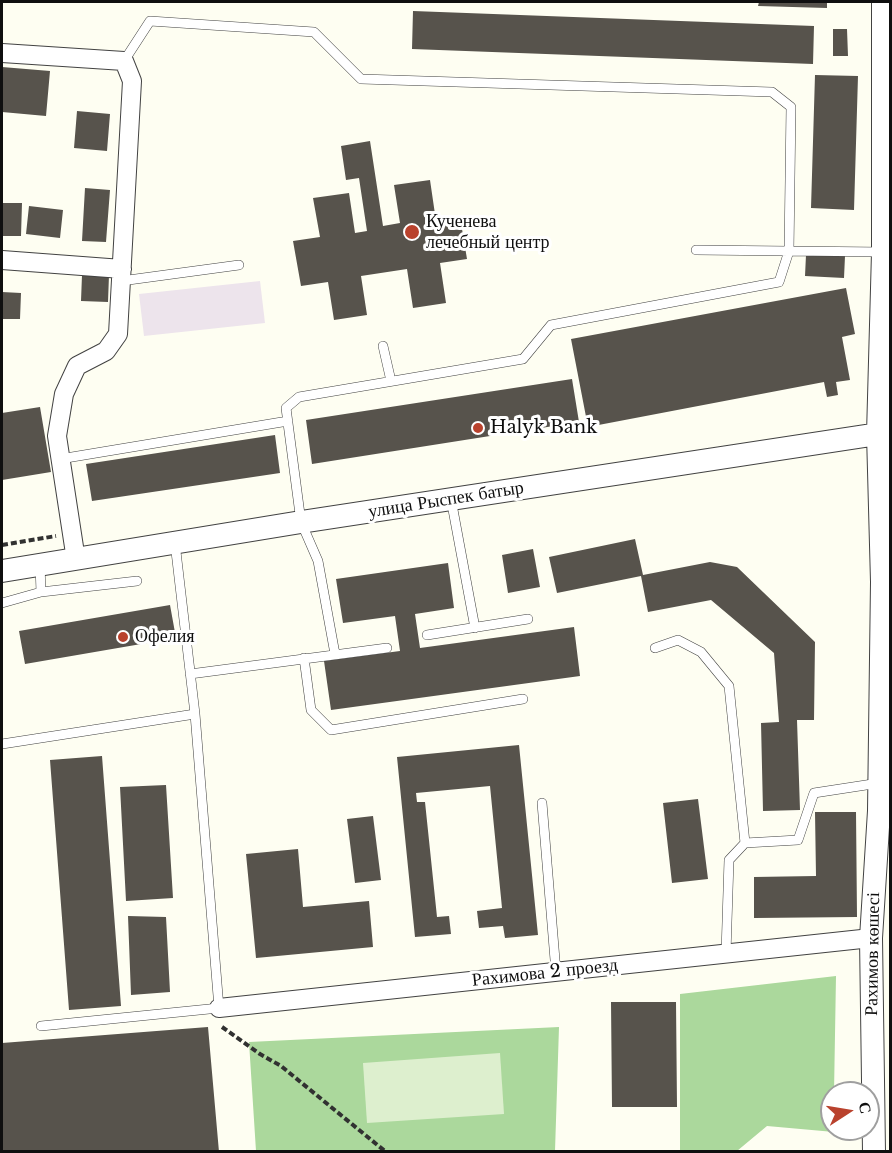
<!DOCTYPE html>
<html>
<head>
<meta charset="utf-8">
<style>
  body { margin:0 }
  #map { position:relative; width:892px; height:1153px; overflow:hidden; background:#fefef2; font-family:"Libre Baskerville",serif }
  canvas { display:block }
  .frame { position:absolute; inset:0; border:3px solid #0f0f0f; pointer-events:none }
  .north { position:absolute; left:820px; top:1081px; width:60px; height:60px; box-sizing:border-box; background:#fff; border:2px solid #9f9f9f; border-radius:50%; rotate:78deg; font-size:16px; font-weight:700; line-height:24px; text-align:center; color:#0f0f0f }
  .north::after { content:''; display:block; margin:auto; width:21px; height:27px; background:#b9422d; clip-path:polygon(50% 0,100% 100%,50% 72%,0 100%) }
</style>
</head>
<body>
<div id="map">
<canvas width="892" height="1153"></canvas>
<div class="frame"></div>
<div class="north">С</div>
</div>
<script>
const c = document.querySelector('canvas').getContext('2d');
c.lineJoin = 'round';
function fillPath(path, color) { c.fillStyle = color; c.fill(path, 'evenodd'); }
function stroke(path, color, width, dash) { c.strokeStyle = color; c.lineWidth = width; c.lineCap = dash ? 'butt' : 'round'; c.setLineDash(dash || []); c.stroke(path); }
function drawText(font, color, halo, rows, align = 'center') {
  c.font = font + ' "Libre Baskerville",serif'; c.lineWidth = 6; c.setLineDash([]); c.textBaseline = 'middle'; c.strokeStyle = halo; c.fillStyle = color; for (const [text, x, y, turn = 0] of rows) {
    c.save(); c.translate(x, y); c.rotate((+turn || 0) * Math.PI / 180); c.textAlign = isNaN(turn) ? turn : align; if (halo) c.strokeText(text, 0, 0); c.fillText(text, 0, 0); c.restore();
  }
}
fillPath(new Path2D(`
  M260 281 265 323 144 336 139 294Z`), '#ede4ec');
fillPath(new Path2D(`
  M836 976 834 1093H832V1129H834V1132L767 1126 737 1151H680V994Z
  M559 1027 555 1151H256L249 1042Z`), '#abd89c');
fillPath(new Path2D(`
  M500 1053 504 1114 367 1123 363 1063Z`), '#ddefce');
fillPath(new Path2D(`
  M759 2H827V8L758 6Z
  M413 11 814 26 813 64 412 49Z
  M833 29H847L848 56H833Z
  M2 67 50 71 46 116 2 112Z
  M815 75 858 76 854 210 811 208Z
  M77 111 110 114 107 151 74 148Z
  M370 141 383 226 400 223 394 185 430 180 436 221 460 217 467 259 440 263 446 303 413 308 407 269 361 276 367 315 334 320 328 282 301 286 293 241 320 237 313 198 349 193 355 233 367 231 359 178 346 180 341 146Z
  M85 188 110 190 106 242 82 241Z
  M2 203H22L21 236H2Z
  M29 206 63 210 60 238 26 234Z
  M806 255 845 256 844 278 805 276Z
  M82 275H109L108 302 81 301Z
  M846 288 855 334 842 337 850 380 836 382 838 395 827 397 824 382 588 427 571 339Z
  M2 292 21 293 20 319H2Z
  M572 379 579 422 312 464 306 420Z
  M40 407 51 472 2 480V413Z
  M275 435 280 473 92 501 86 464Z
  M635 539 643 575 710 562 737 567 815 642 814 720H797L800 810 763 811 761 723 779 722 774 653 711 600 648 612 641 576 557 593 549 557Z
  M533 549 540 587 508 593 502 555Z
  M448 563 454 608 415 614 420 648 574 627 580 676 331 710 324 661 400 651 395 616 343 623 336 579Z
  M170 605 176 638 25 664 19 631Z
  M519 745 538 935 505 938 503 926 479 928 477 911 502 908 490 786 416 793 417 802H425L437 917 449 916 451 934 415 937 397 757Z
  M102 756 121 1006 69 1010 50 760Z
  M166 785 173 898 126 901 120 787Z
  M698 799 708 879 672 883 663 803Z
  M815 812H856L857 917 754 918V877L816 876Z
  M373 816 381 880 355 883 347 819Z
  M298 849 303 907 369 901 373 947 256 958 246 854Z
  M128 916 166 917 170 992 131 995Z
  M611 1002H676L677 1107H612Z
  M208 1027 219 1152H2V1043Z`), '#57534c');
const service = new Path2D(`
  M124 61 150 21 314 32 361 79 772 92 791 107 789 251 779 282 551 325 523 359 299 397 286 408 301 522 318 561 335 654
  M696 250 883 252
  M121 281 239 265
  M383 346 391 381
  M60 459 288 421
  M451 499 475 628
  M40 565 41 592
  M2 603 41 592 137 581
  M427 635 528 619
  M655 648 678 640 701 652 729 686 745 843 729 860 726 953
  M304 658 311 710 331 730 523 699
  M190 674 387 648
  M2 744 195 714
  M542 803 556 972
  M745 843 798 840 814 793 879 783
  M41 1026 219 1008 195 714 175 543`);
const minor = new Path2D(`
  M2 53 124 61 132 81 118 334 106 351 77 366 64 394 57 436 76 560
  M2 260 122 269
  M219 1008 871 938`);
const tertiary = new Path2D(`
  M2 571 301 522 878 434 890 437
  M874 1152 871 938 879 811 882 582 878 434 883 252V2`);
stroke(service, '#424242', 10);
stroke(minor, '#424242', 20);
stroke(tertiary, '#424242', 24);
stroke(new Path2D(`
  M2 545 56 536
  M222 1027 260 1054 281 1066 386 1152`), '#313131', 4, [6, 3]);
stroke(service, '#fff', 9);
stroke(minor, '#fff', 18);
stroke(tertiary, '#fff', 22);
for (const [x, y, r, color] of [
  [412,232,8,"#b9422d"],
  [478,428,6,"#b9422d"],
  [123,637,6,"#b9422d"]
]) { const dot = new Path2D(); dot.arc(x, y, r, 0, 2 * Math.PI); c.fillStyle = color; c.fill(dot); stroke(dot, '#fff', 2); }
drawText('18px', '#0f0f0f', '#fff', [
  ["Кученева",426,222],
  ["лечебный центр",426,243],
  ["Halyk Bank",490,428],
  ["Офелия",135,637]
], 'left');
drawText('18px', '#0f0f0f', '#fff', [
  ["улица Рыспек батыр",446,500,-9],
  ["Рахимов көшесі",873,954,-89],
  ["Рахимова 2 проезд",545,973,-6]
]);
</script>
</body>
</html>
